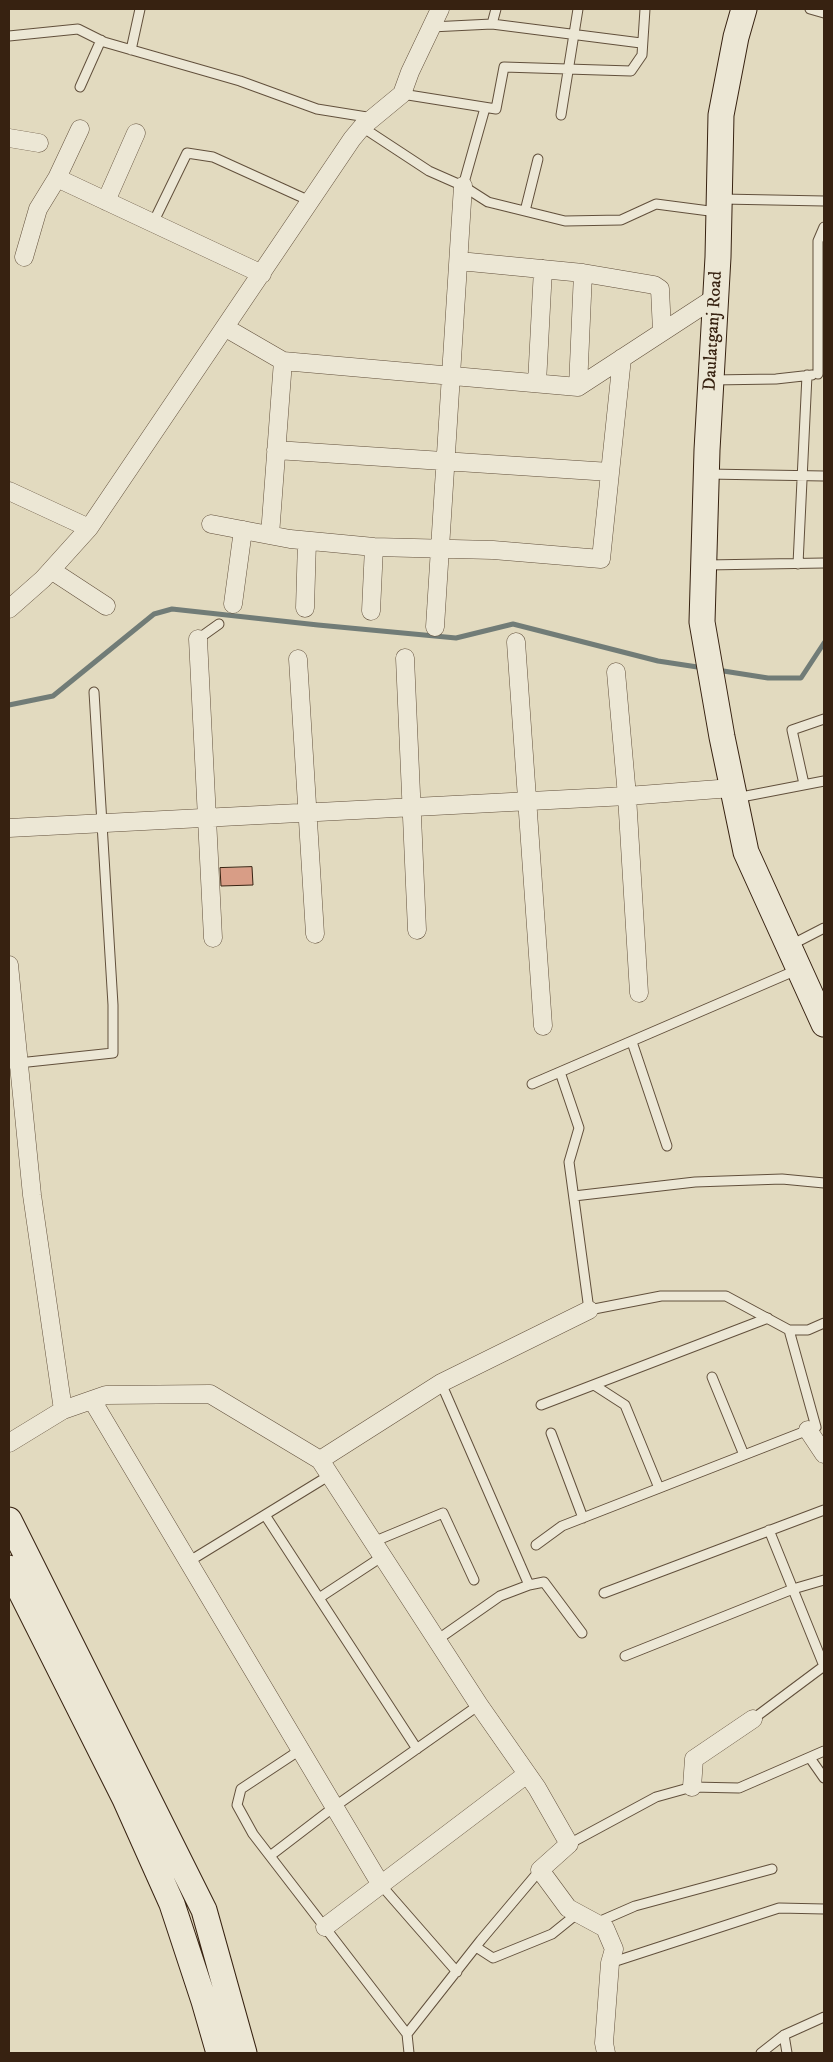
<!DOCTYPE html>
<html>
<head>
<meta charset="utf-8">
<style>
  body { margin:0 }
  #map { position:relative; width:833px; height:2062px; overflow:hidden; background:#e2dabf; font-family:"IM FELL DW Pica",serif }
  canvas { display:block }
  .frame { position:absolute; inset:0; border:10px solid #372211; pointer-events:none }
</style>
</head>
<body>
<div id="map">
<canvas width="833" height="2062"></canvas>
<div class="frame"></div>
</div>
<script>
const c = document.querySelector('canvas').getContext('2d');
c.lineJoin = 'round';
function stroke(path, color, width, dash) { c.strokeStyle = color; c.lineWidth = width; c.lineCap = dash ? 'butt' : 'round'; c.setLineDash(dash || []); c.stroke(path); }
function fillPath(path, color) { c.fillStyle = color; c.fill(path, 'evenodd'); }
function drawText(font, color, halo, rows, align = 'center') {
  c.font = font + ' "IM FELL DW Pica",serif'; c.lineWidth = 4; c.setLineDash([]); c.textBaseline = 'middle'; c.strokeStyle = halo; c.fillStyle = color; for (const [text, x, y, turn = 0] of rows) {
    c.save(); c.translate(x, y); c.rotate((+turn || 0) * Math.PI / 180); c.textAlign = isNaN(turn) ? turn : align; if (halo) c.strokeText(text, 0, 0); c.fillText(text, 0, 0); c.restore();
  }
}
stroke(new Path2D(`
  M717 670 768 678H801L824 643
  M9 705 53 696 154 614 172 609 318 625 456 638 513 624 658 661 704 668`), '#717c77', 5);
const building = new Path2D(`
  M252 867 253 885 221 886 220 868Z`);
fillPath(building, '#d89d86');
stroke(building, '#372211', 1);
const lane = new Path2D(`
  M810 9 824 13
  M492 24 496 9
  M431 27 492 24 641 43
  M9 36 78 29 104 42 240 81 317 109 373 118
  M131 50 140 9
  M80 87 101 40
  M402 94 496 109 504 67 631 71 642 55 645 9
  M561 115 578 9
  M362 127 429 171 463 186 488 202 565 221 621 220 656 204 717 212
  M463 186 485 108
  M722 199 824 201
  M525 211 538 159
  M153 223 187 153 213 157 310 201
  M818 374V241L824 227
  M712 380 776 379 812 375
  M707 474 824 476
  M798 564 807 375
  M706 565 824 563
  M198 639 219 624
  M804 784 792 730 824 719
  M736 798 824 781
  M791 945 824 928
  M632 1042 667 1146
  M9 1064 113 1053V1005L94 692
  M560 1072 579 1128 569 1162 589 1310 661 1296H726L789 1330H808L824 1323
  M532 1084 799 969
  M574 1196 695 1182 782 1179 824 1183
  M712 1377 744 1455
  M441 1383 529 1585
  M594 1385 625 1405 659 1488
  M541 1405 768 1318
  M551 1433 583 1518
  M265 1515 417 1749
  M769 1530 824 1666
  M373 1542 443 1513 474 1580
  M536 1545 562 1526 816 1427 789 1330
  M188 1562 330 1475
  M604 1593 824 1510
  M319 1598 383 1556
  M437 1640 500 1596 529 1585 544 1582 582 1633
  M625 1656 793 1589 824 1580
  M753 1719 824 1666
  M300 1750 241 1789 237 1805 253 1834 407 2034 409 2053
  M810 1758 824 1778
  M569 1844 656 1797 692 1787 739 1788 824 1751
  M270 1856 334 1807 479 1705
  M381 1885 457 1972
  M596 1923 635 1906 772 1869
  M476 1947 493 1958 552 1934 578 1913
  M610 1963 779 1908 824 1909
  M407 2034 481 1940 540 1870
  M784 2035 787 2053
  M761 2053 784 2035 824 2017`);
const street = new Path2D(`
  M9 138 39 143
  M57 178 262 274
  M106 201 136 133
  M24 257 38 209 57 178 80 129
  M459 261 583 273 654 285 660 289 662 331
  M226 328 283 361 578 387 716 297
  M537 383 543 269
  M578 387 583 273
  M276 450 610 472
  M9 491 89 528
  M211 524 290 539 374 547 493 550 601 559 622 358
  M270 535 283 361
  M51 570 106 606
  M233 604 243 530
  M305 608 307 541
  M9 609 43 579 89 528 352 139 362 127 402 94 410 72 440 9
  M371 611 374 547
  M435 627 463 186
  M198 639 213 938
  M516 642 543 1026
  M405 658 417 930
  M298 659 315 934
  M616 672 627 796 639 993
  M9 828 627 796 732 788
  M9 965 32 1195 63 1410 9 1443
  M92 1400 381 1885
  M63 1410 106 1395 210 1394 320 1460 479 1705 537 1788 569 1844 540 1870 568 1908 605 1928 614 1949 610 1963 604 2043 606 2053
  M808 1430 824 1454
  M320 1460 441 1383 589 1310
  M692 1787 694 1759 753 1719
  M325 1927 527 1774`);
const secondary = new Path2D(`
  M744 9 736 37 721 115 718 257 707 450 702 622 722 737 746 852 824 1024
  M9 1520 204 1910 244 2053
  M9 1568 125 1799 172 1904 204 2001 219 2053`);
stroke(lane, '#62503c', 11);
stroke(street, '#62503c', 19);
stroke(secondary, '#372211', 27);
stroke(lane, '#ece7d5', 9);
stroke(street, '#ece7d5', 18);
stroke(secondary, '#ece7d5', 25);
drawText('18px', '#372211', '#ece7d5', [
  ["Daulatganj Road",714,331,-87]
]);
</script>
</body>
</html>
